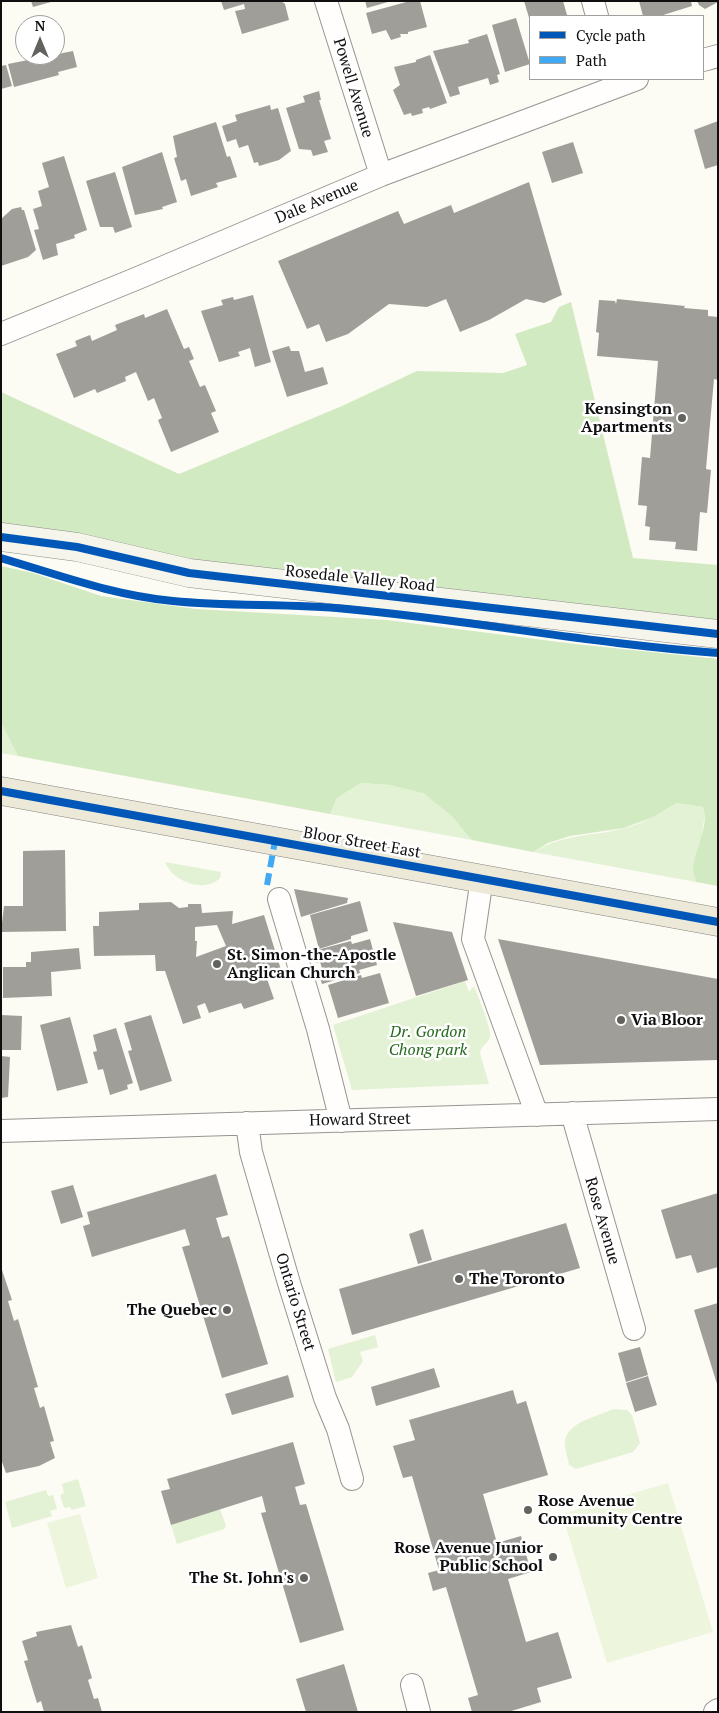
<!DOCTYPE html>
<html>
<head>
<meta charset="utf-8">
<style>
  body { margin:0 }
  #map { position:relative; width:719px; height:1713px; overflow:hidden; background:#fcfbf4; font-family:"PT Serif",serif }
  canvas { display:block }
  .frame { position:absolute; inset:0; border:2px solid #0f0f0f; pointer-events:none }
  .legend { position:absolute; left:529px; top:15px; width:175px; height:65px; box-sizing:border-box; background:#fff; border:1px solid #9f9f9f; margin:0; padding:6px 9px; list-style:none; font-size:15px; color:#0f0f0f }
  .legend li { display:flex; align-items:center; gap:10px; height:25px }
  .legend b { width:25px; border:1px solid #9f9f9f }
  .north { position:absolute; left:15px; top:15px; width:50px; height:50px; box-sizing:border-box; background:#fff; border:1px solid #9f9f9f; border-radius:50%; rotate:0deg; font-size:14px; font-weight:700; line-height:20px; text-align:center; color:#0f0f0f }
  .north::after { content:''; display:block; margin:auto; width:18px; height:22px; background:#62625f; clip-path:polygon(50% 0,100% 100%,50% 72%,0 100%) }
</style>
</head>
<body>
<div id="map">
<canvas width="719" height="1713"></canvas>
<div class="frame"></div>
<ul class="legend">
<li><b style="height:6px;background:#0057b8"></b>Cycle path</li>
<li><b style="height:6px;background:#3fa9f5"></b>Path</li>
</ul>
<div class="north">N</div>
</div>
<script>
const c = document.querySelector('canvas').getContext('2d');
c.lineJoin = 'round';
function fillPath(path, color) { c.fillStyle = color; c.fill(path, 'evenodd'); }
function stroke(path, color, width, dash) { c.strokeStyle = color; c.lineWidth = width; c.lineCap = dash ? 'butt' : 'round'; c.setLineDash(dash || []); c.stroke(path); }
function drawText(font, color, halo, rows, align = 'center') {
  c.font = font + ' "PT Serif",serif'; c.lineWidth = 5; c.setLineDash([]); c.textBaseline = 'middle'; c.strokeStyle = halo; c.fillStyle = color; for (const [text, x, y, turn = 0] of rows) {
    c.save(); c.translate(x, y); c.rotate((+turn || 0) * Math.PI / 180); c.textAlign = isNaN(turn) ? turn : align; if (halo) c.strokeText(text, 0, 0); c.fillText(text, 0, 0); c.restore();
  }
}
fillPath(new Path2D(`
  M1 723 18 756 1 753Z
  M361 783C381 785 406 784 424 794 439 802 465 825 472 840L330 814 337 798Z
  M677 803 703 807 705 812 701 842 693 870 696 882 533 852C566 833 591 837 625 828 644 823 660 813 677 803Z
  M165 862 221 872 220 878C204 894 172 881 165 862Z
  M465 981 469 992 474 986C478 997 491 1026 490 1036 489 1044 481 1045 480 1053L489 1084 352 1090 333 1025Z
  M375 1335 378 1347 360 1352 363 1361 352 1377 336 1382 328 1349Z
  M613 1409 627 1410 632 1415 640 1443 633 1452 576 1469 569 1465C568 1458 564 1448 565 1441 568 1421 598 1417 613 1409Z
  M78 1479 86 1506 72 1510 70 1507 64 1508 60 1495 64 1493 62 1484Z
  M46 1490 48 1496 53 1495 57 1509 50 1511 52 1516 12 1528 5 1502Z
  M220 1509 226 1526 224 1529 177 1544 171 1525Z`), '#e3f2d4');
fillPath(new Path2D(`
  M571 302 633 558 718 565V620L212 563 55 530 1 524V392L179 474 342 406 417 371 503 373 527 365 515 334 551 322 559 307Z
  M1 566 33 573 101 596 196 609 387 620 575 644 718 659V886L696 882C695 878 693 873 693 870 693 852 710 827 703 807L677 803 653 817 624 828 570 836 548 843 533 852 472 840 451 815 423 793 390 785 361 783 337 798 330 814 18 756 1 723Z`), '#d2eac1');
fillPath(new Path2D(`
  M668 1483 713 1632 607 1663 562 1514Z
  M80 1514 98 1578 66 1588 47 1523Z`), '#edf6dd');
fillPath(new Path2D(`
  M31 1H51V2L33 7Z
  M221 1H281L285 4 289 20 242 34 235 11 245 9 244 4 224 10Z
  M365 1H388V2L367 8Z
  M410 1H420L427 27 408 32V34H400L401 37 391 40 386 30 372 34 366 13Z
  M524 1H563L567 15 530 16V21Z
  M639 1H691L692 6 660 16H643Z
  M697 1H718V2L705 9 699 5Z
  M516 18 530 64 505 72 492 25Z
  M487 34 500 74 497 75 499 82 490 85 488 78 458 87 460 94 450 97 433 51 469 43 468 40Z
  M73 51 77 67 58 72 59 75 14 87 8 64Z
  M430 55 447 103 430 109 429 107 422 109 423 113 412 116 411 113 404 115 393 90 400 85 394 67 416 62V60Z
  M6 65 12 86 1 89V66Z
  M319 91 321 100H319L331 139 324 141 328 152 313 156 311 150 299 149 286 108 305 102 303 96Z
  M270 105 271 110 278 108 291 151 279 160 259 166 258 162 254 163 248 145 239 148 236 139 227 142 222 126 237 121 235 115Z
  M718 121V165L705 169 694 130Z
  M216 122 227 157 230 156 237 177 216 183 218 187 191 196 186 179 181 181 174 158 177 157 173 136Z
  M573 142 583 173 552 183 542 152Z
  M162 152 177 202 162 207 163 209 135 215 122 167Z
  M64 156 87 230 74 235 75 238 56 244 58 255 43 260 34 230 39 229 33 209 42 206 38 191 49 187 42 163Z
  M115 172 132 227 115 233 113 227H100L86 181Z
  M529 182 562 295 544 303 526 299 489 320 460 332 446 299 427 307 389 304 348 334 326 342 319 324 307 329 278 261 398 211 404 224 451 205 454 213Z
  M21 207 22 210H24L36 250 28 257 1 266V219L12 209Z
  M253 295 271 362 255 367 250 348 238 352 240 356 219 362 201 311 223 305 221 300 233 297 234 300Z
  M617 299 685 306 684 308 708 310V316L718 317V380L714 379 706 469 711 470 707 513 700 512 697 551 675 549 676 542 649 540 650 527 645 526 647 506 638 505 642 457 650 458 658 361 597 356 599 333 596 332 599 300 615 301 616 304Z
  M167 309 184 349 189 347 194 359 189 361 200 387 205 385 216 411 211 413 219 432 171 452 158 420 162 418 154 398 148 401 136 372 125 377 126 381 97 393 95 389 74 398 56 354 77 346 75 341 90 335 92 341 117 330 115 325 144 314 145 318Z
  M289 346 291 351H299L305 372 323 367 328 384 287 397 272 351Z
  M65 850 66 931 1 932 4 906H23V851Z
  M294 889 348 898 347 903 301 917Z
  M360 901 368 931 351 936V939L319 949 310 915Z
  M171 902 179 908 188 907V904H201L202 913 233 911 232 924 264 915 282 973 267 979 274 999 244 1009 241 1003 209 1013 205 1003 197 1006 201 1018 183 1024 165 971H156L155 955 94 956 93 926H99V912L139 910V903ZM217 925 226 946 196 957 197 941H195V927Z
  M393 922 452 932 468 980 416 996Z
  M370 939 377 965 359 970 360 973 322 984 319 975 324 974 320 962 316 963 313 951 351 941 352 944Z
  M498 939 718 979V1060L540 1065Z
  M79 948 81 969 51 972 52 996 3 998V967H26V962H31V952Z
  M380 973 389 1003 338 1018 328 985 361 975 362 978Z
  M1 1015 22 1016 21 1050H1Z
  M151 1015 172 1081 140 1091 128 1051 132 1050 124 1023Z
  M70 1017 88 1083 57 1091 40 1025Z
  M116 1028 133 1083 127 1085 128 1089 110 1095 103 1069 98 1070 93 1052 97 1051 93 1035Z
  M1 1056 10 1057 8 1097 1 1098Z
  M216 1174 228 1215 216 1218 222 1238 229 1236 268 1364 222 1378 182 1247 190 1245 185 1229 92 1257 83 1226 90 1224 87 1212Z
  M73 1185 83 1217 61 1224 51 1191Z
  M718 1193V1267L697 1273 691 1255 676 1259 661 1210Z
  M566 1223 580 1268 352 1335 339 1289Z
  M423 1229 432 1260 418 1264 409 1234Z
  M1 1267 12 1300 8 1301 14 1321 18 1319 38 1387 34 1388 40 1408 44 1406 54 1441 50 1442 55 1458 39 1466 6 1473 1 1459Z
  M718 1303V1384H717L694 1310Z
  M640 1347 648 1375 626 1382 618 1353Z
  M434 1368 440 1387 376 1406 371 1387Z
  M288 1375 294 1397 232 1415 225 1394Z
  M648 1376 657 1405 635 1412 626 1383Z
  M513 1390 517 1404 526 1401 548 1475 483 1494 497 1543 521 1536 531 1572 508 1579 526 1642 558 1632 572 1678 537 1688 541 1702 508 1712H472L468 1698 478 1695 446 1587 433 1591 428 1573 439 1570 412 1476 403 1478 393 1446 415 1440 409 1420Z
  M293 1442 305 1484 295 1487 300 1505 306 1504 344 1630 300 1643 261 1513 266 1512 262 1496 171 1525 161 1491 170 1489 167 1479Z
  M71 1625 78 1647 82 1645 92 1678 88 1680 94 1699 98 1698 102 1712H44L41 1701 37 1703 24 1661 28 1660 22 1641 37 1636 36 1632Z
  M344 1664 358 1712H306L296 1679Z`), '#a09e99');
const street = new Path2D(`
  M326 1 381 175
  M593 1 597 16
  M703 60 718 56
  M1 334 138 278 381 175 637 79
  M482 878 473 939 537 1115
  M279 899 318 1029 341 1121
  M572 1113 634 1329
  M247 1123 251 1152 289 1283 325 1398 338 1429 352 1479
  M1 1131 718 1109
  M412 1685 419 1712
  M715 1712 718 1710`);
const secondary = new Path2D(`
  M1 537 77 547 189 573 718 634`);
const primary = new Path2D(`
  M1 791 718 922`);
stroke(street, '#969592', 24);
stroke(secondary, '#8c8c89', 29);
stroke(primary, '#83837f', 29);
stroke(street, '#fffefd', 22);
stroke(secondary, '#f5f5eb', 28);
stroke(primary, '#ede9d9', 28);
stroke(new Path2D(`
  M267 885 275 841`), '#3fa9f5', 6, [12, 6]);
stroke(new Path2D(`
  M1 537 77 547 189 573 718 634
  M1 558C59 575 112 595 173 601 231 607 289 603 347 609 471 620 593 644 718 653
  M1 791 718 922`), '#0057b8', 8);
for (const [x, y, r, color] of [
  [682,418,5,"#62625f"],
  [217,964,5,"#62625f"],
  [621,1020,5,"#62625f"],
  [459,1279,5,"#62625f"],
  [227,1310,5,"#62625f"],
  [528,1510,5,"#62625f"],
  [553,1557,5,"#62625f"],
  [304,1578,5,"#62625f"]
]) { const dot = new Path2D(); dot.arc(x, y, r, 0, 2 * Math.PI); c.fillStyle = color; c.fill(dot); stroke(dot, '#fff', 2); }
drawText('16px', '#0f0f0f', '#fff', [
  ["Powell Avenue",353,88,73],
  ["Dale Avenue",317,202,-23],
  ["Rosedale Valley Road",360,579,6],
  ["Bloor Street East",362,843,10],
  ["Howard Street",360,1120,-1],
  ["Rose Avenue",602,1221,74],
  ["Ontario Street",295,1302,73]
]);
drawText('bold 16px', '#0f0f0f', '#fff', [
  ["Kensington",672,409],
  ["Apartments",672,427],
  ["St. Simon-the-Apostle",227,955,"left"],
  ["Anglican Church",227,973,"left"],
  ["Via Bloor",631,1020,"left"],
  ["The Toronto",469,1279,"left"],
  ["The Quebec",217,1310],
  ["Rose Avenue",538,1501,"left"],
  ["Community Centre",538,1519,"left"],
  ["Rose Avenue Junior",543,1548],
  ["Public School",543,1566],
  ["The St. John's",294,1578]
], 'right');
drawText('italic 16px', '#26691d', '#fff', [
  ["Dr. Gordon",428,1032],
  ["Chong park",428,1050]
]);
</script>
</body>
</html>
